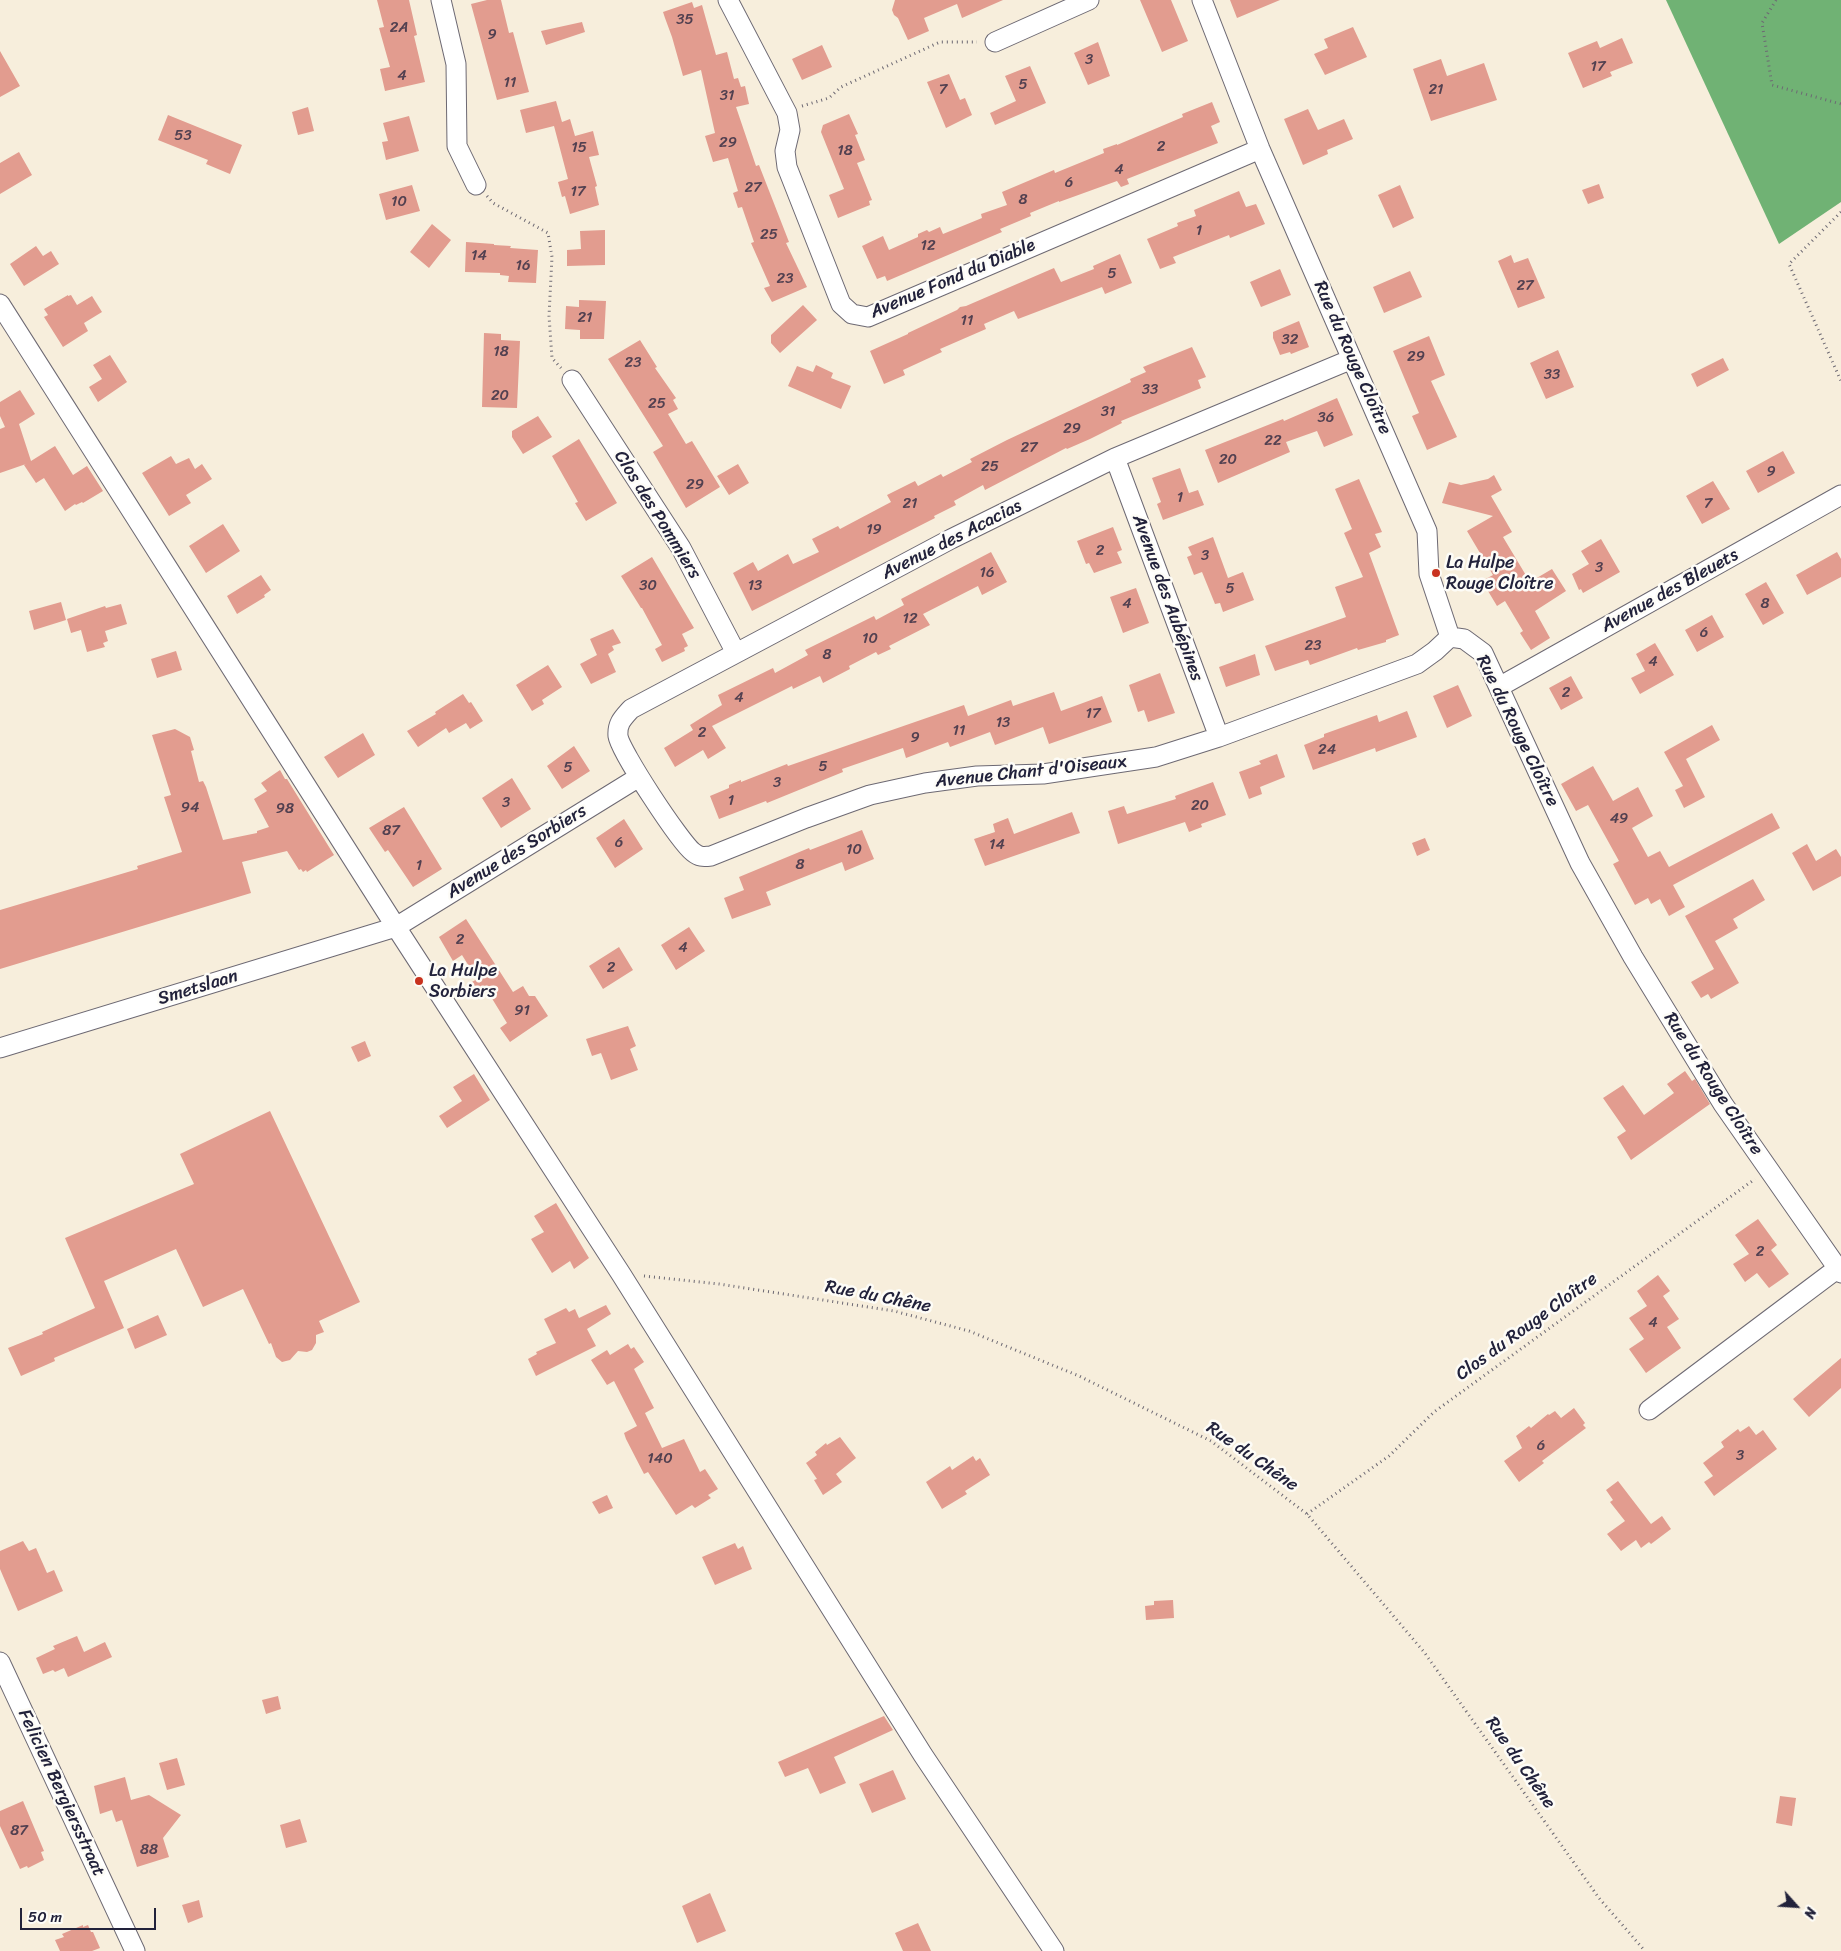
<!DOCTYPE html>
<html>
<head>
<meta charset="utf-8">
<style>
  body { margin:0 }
  #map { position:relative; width:1841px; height:1951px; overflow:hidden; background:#f7eedc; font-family:Sriracha,sans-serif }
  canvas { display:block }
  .north { position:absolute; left:1771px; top:1881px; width:50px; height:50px; -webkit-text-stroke:4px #fdfcf7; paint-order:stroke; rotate:116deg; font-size:14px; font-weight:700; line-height:20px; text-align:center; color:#22223b }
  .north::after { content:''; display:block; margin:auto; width:18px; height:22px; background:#22223b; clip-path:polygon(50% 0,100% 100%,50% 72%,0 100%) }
  .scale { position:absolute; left:20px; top:1908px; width:136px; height:22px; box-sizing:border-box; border:2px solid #22223b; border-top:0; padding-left:6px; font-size:15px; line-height:18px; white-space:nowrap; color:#22223b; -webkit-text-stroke:4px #fdfcf7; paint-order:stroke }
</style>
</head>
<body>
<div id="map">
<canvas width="1841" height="1951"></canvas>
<div class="north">N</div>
<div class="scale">50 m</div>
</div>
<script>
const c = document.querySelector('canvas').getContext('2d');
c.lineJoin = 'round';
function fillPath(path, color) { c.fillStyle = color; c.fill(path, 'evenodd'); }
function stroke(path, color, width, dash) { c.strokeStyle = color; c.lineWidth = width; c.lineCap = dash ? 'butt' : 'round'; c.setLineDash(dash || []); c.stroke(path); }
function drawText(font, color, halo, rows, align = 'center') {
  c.font = font + ' Sriracha,sans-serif'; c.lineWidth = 5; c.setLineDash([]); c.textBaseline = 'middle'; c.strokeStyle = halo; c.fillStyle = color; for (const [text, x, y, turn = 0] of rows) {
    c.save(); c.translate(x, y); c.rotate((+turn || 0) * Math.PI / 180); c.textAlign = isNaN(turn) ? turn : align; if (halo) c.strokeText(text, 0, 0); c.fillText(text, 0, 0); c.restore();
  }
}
fillPath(new Path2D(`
  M1666 0H1841V202L1779 244Z`), '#70b274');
fillPath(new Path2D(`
  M377 0H409L417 35 414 36 425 82 385 91 380 69 390 67 379 28 384 27Z
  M487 0H501L509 33 513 32 529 92 497 100 471 4Z
  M895 0H1003L962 18 957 4 924 18 929 31 908 40 898 18 894 15 892 10Z
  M1140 0H1171L1188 41 1162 52Z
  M1230 0H1280L1237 18Z
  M692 2 694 8 702 5 716 55 727 52 734 79 738 78 741 87 745 86 749 104 736 107 756 166 759 165 789 242 786 243 807 287 772 302 764 288 770 286 751 243 754 242 742 207 738 208 733 193 738 191 728 158 713 162 705 136 715 133 701 70 683 76 672 37 665 18 663 12Z
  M582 22 585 32 546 45 541 31Z
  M1353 27 1367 57 1325 75 1314 54 1328 48 1324 39Z
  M1622 38 1633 63 1610 72 1612 76 1583 88 1568 53 1597 41 1600 48Z
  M1098 42 1110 76 1088 85 1074 53Z
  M822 45 832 67 802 80 792 59Z
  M0 51 20 86 0 97Z
  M1441 59 1447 76 1484 63 1497 100 1431 121 1413 69Z
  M1030 66 1046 103 995 125 990 113 1016 101 1005 76Z
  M949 74 960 100 965 98 972 115 946 128 927 82Z
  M556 101 562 122 570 119 575 136 593 131 599 155 589 157 597 186 595 187 599 205 570 214 565 196 562 197 558 182 568 179 554 126 526 133 520 110Z
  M1212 102 1220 122 1211 126 1218 143 1127 179 1129 184 1121 187 1117 181 1059 202V201L1030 213 1031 216 1000 229 1002 232 887 281 885 276 877 279 862 246 883 236 889 250 918 237V234L927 230 929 232 940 227 943 234 982 218 981 214 1007 205 1002 192 1054 170 1055 173 1104 153 1103 149 1117 144V145L1183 117 1182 114Z
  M308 107 314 131 298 135 292 112Z
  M1308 109 1318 130 1344 119 1353 139 1327 150 1328 154 1303 165 1284 119Z
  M849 114 858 134 855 135 865 160 857 163 872 200 869 201 870 205 838 218 829 195 844 189 821 132 823 125Z
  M168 115 242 145 230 174 206 164 208 160 158 140Z
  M409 116 419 151 386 160 382 142 388 141 383 123Z
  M19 152 32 175 0 194V163Z
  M1599 184 1604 198 1588 204 1582 190Z
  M412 185 420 211 386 220 379 194Z
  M1400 185 1414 218 1393 228 1378 195Z
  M1239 191 1246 207 1256 204 1265 224 1230 238 1229 235 1173 257 1176 263 1160 269 1147 239 1178 226 1177 223 1196 216 1194 210Z
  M432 224 451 240 429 268 410 252Z
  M605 230V265L567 266V250L581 249 580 231Z
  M466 242 494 244V245L511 246 510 248 538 250 536 283 508 282 509 276 500 275V273L465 272Z
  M36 246 43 256 51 251 59 264 24 286 10 264Z
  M1120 254 1132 283 1105 294 1102 287 1018 319 1014 311 984 324 986 329 940 349 942 352 903 370 905 375 884 384 870 351 908 334V333L957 310 960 307 966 306 1054 268 1061 282 1094 269 1093 266Z
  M1511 255 1514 263 1528 258 1545 298 1518 308 1498 261Z
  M1280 269 1291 295 1261 307 1250 282Z
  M1410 271 1422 297 1384 313 1373 287Z
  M68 295V296L71 295 77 305 92 296 102 312 84 323 88 331 63 347 44 317 48 315 44 309Z
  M579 300 606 301 604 339H580V330L565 329 566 306 579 307Z
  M803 305 817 320 780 353 771 343V335Z
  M1299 321 1309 347 1291 354 1290 352 1280 355 1273 338V332Z
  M484 333 501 334V340L520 341 517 408 482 407Z
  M1429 336 1445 375 1431 381 1457 437 1427 450 1412 416 1419 413 1393 351Z
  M640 340 657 367 655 368 676 398 673 400 678 409 668 414 686 444 692 441 720 487 686 508 653 452 663 446 608 359Z
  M1192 347 1206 377 1198 380 1201 388 1121 421 1122 423 1090 439 1067 449 1066 448 985 490 983 485 954 501 956 505 934 516 935 518 752 611 733 573 753 562 758 571 788 554 793 564 819 552 812 539 838 526 840 529 891 502 887 495 915 481 918 486 941 474 943 477 972 462 970 459 1007 440 1131 382 1130 379 1146 372 1143 367Z
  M1558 350 1574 387 1546 399 1530 363Z
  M110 355 127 382 98 402 89 387 102 379 93 365Z
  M1723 358 1729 370 1697 387 1691 374Z
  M816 365 833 373 831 378 851 386 841 409 788 386 797 366 813 372Z
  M20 390 35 414 19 424 31 461 55 446 73 475 87 466 103 491 83 503 82 502 76 505 75 504 65 511 44 478 36 483 24 465 26 464 0 473V429L5 427 0 416V402Z
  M1337 398 1353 435 1324 447 1317 431 1286 442 1290 452 1218 483 1205 450 1283 419 1284 421Z
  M538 416 552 437 523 454 512 437V431Z
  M579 439 617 503 586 521 575 503 578 502 552 456Z
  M1783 451 1795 473 1758 493 1746 471Z
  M171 456 176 464 189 458 195 469 202 464 212 479 186 495 191 503 169 516 142 473Z
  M738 464 749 483 729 495 717 476Z
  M1180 468 1189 493 1198 490 1204 505 1163 520 1157 504 1161 502 1152 478Z
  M1494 475 1502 490 1491 496 1512 532 1503 537 1530 582 1552 569 1566 591 1535 611 1550 638 1531 650 1520 633 1523 631 1505 601 1497 606 1482 581 1493 575 1467 531 1493 516 1442 503 1449 482 1461 485 1488 479Z
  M1359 479 1382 532 1375 534 1381 547 1369 553 1399 635 1386 640V642L1358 650 1357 648 1310 665 1308 660 1275 671 1265 646 1346 617 1335 587 1363 577 1344 533 1352 529 1335 489Z
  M1713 481 1730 509 1702 524 1686 496Z
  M223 524 240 551 206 573 189 546Z
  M1113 527 1122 550 1117 552 1122 563 1094 573 1089 563 1086 564 1077 541Z
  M1213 537 1228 578 1243 572 1254 600 1223 612 1220 603 1215 604 1202 572 1194 575 1187 557 1192 555 1188 547Z
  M1601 539 1620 572 1583 593 1581 589 1579 590 1572 574 1589 564 1581 551Z
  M991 552 1007 582 982 595 978 586 923 614 930 625 889 646 891 649 878 655 876 652 849 666 850 669 823 683 820 676 793 689 792 686 712 726 726 748 708 759 703 750 675 767 664 748 693 730 690 725 722 705 718 695 773 668 775 673 808 655 805 650 874 616 876 620 904 605 901 599Z
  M1837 552 1841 559V577L1807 595 1796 575Z
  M652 557 694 628 682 634 688 646 684 648 685 651 662 662 655 649 662 645 642 608H641L621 576Z
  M261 575 271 590 264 595 265 597 237 614 227 596Z
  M1766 582 1784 613 1763 625 1745 594Z
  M1136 588 1149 623 1123 633 1110 597Z
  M61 602 66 620 34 630 29 611Z
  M121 604 127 624 105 631 108 641 103 643 105 647 87 652 81 630 71 633 67 619 105 606 106 608Z
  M1712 615 1724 637 1697 652 1685 630Z
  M613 629 621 643 612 646 614 650 608 654 616 672 591 684 580 664 597 655 590 639Z
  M1655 643 1674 675 1640 694 1631 678 1645 671 1636 654Z
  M176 651 182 670 157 678 151 659Z
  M1255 654 1260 675 1226 687 1219 667Z
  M548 665 562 687 542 700 544 704 532 711 516 685Z
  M1160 673 1175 713 1148 722 1144 710 1138 712 1129 685Z
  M1571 676 1583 698 1561 710 1549 688Z
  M1458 685 1472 716 1447 728 1433 696Z
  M1054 692 1061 711 1102 696 1112 722 1049 744 1043 727 995 745 990 732 950 747 948 742 906 758 903 748 842 769 843 772 767 803 766 801 719 819 710 796 729 788V785L741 780V782L787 764 788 766 964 705 968 716 1011 700 1013 706Z
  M463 694 469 703 471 702 483 721 470 729 466 723 449 733 446 728 418 747 407 731 436 714 435 712Z
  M1407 711 1417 737 1376 752 1375 748 1313 770 1304 745 1324 737V734L1377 715 1379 722Z
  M1712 725 1720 740 1686 759 1705 797 1684 808 1675 790 1683 786 1664 752Z
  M175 729 190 737 194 750 191 751 199 782 203 781 206 787 223 840 257 833V831L269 827 254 799 267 791 261 783 280 770 285 779H287L334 855 307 872 306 870 303 872 301 869 299 870 287 851 242 862 251 893 0 969V910L138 869 137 866 182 852 164 797 171 795 152 735Z
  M363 733 375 755 338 778 324 757Z
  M574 746 590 771 562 789 547 766Z
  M1277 754 1285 777 1260 787 1262 794 1249 799 1239 772 1261 764 1259 761Z
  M1593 766 1613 801 1638 787 1653 816 1632 828 1648 857 1660 851 1669 867 1772 813 1780 828 1673 885 1685 907 1669 916 1660 899 1651 904 1648 898 1635 905 1613 864 1619 861 1588 805 1576 811 1561 784Z
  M512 778 531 809 501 828 482 798Z
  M1213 782 1226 815 1201 824 1202 827 1189 832 1185 822 1118 844 1108 811 1124 806 1127 814 1176 799 1175 796Z
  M404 807 442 869 413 887 388 850 385 852 369 828Z
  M1072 812 1080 833 985 866 974 839 995 832 993 824 1008 818 1014 834Z
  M624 819 643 849 615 868 596 838Z
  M862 830 874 859 845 871 842 862 766 892 771 905 732 919 724 898 744 890 739 877 809 848 810 850Z
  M1425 838 1430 850 1417 856 1412 843Z
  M1807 844 1816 861 1836 849 1841 857V876L1813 891 1792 853Z
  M1753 879 1765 900 1733 919 1738 928 1715 941 1739 983 1711 999 1708 994 1701 998 1691 982 1714 969 1685 916Z
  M466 919 513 992 523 986 529 996H535L548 1016 510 1042 500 1028 507 1023 488 992 481 996 472 982 477 979 462 955 453 961 439 937Z
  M689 927 705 951 676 970 661 945Z
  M619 947 633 970 603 989 589 966Z
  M628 1026 636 1046 630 1049 638 1070 611 1080 601 1053 592 1056 586 1039Z
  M365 1041 371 1056 358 1062 351 1047Z
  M1685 1071 1692 1081 1695 1079 1710 1104 1631 1160 1617 1137 1626 1131 1603 1098 1623 1085 1644 1115 1674 1093 1667 1084Z
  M474 1074 490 1100 447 1128 439 1116 462 1101 453 1087Z
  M270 1111 360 1302 319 1321 324 1332 316 1335V1343L312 1350 307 1352 298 1351 290 1360 282 1362 276 1357 271 1343 269 1344 243 1289 203 1307 176 1249 104 1281 124 1328 54 1358 55 1361 21 1376 8 1348 43 1334 42 1332 95 1308 65 1238 194 1184 180 1154Z
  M556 1203 589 1258 574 1269 570 1261 552 1273 531 1239 544 1232 534 1216Z
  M1758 1219 1777 1245 1771 1250 1789 1274 1769 1288 1757 1273 1745 1282 1733 1264 1749 1254 1735 1235Z
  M1658 1275 1670 1291 1663 1296 1679 1319 1667 1327 1681 1348 1646 1373 1629 1349 1644 1339 1629 1318 1647 1306 1637 1291Z
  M606 1305 611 1314 587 1329 596 1346 536 1376 528 1359 537 1354 536 1352 556 1343 544 1319 566 1308 569 1312 575 1309 579 1318Z
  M158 1315 167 1335 135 1349 127 1329Z
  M628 1344 631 1349 634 1347 644 1362 634 1369 654 1408 645 1413 662 1448 684 1439 700 1472 705 1469 718 1489 708 1495 711 1498 695 1508 692 1505 676 1515 648 1472 644 1474 626 1439 624 1433 637 1426 614 1381 607 1385 591 1360 607 1350 610 1355Z
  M1841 1358V1388L1809 1417 1793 1399Z
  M1574 1408 1585 1423 1583 1425 1586 1428 1542 1461 1544 1463 1519 1482 1504 1461 1522 1448 1516 1436 1529 1426 1531 1428 1548 1414 1549 1415 1555 1411 1561 1418Z
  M1749 1426 1756 1435 1763 1430 1777 1449 1714 1496 1704 1482 1713 1476 1703 1463 1724 1447 1721 1442 1738 1429 1740 1432Z
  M840 1437 856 1458 836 1474 842 1482 823 1495 814 1480 817 1479 806 1463 817 1455 815 1452 826 1443 827 1445Z
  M973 1456 976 1461 980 1458 990 1475 965 1491 967 1494 942 1509 926 1482 950 1466 952 1470Z
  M1618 1481 1651 1524 1662 1516 1671 1529 1651 1544 1649 1542 1641 1548 1636 1540 1621 1551 1607 1534 1625 1521 1610 1502 1613 1500 1606 1490Z
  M607 1495 613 1508 599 1514 592 1502Z
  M23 1541 29 1551 36 1548 47 1573 54 1570 63 1591 18 1611 0 1569V1551Z
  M735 1543 738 1549 743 1546 752 1569 715 1585 702 1557Z
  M1173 1600 1174 1618 1146 1620 1145 1606 1154 1605V1601Z
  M77 1636 84 1652 105 1642 112 1657 68 1677 64 1668 55 1672 53 1670 43 1674 36 1658 55 1649 53 1646Z
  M278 1696 281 1709 266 1714 262 1700Z
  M884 1716 893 1730 834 1757 846 1783 820 1794 808 1768 785 1777 778 1762Z
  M177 1758 185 1785 167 1790 159 1763Z
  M893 1770 906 1799 872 1813 859 1784Z
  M125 1777 131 1800 149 1795 181 1815 163 1838 169 1857 137 1867 122 1820 116 1822 112 1810 100 1814 94 1786Z
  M1780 1796 1796 1798 1792 1826 1776 1823Z
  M23 1801 44 1851 41 1852 44 1860 28 1868 27 1866 20 1869 0 1826V1811Z
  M300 1819 307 1842 286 1848 280 1825Z
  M710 1893 726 1931 697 1943 682 1906Z
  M199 1900 203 1917 188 1923 182 1905Z
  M918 1923 931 1951H903L895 1933Z
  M83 1925V1927L88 1925 91 1932H93L100 1948 92 1951H60L55 1940 64 1937 62 1934Z`), '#e29c8f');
const minor = new Path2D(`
  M441 0 456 64 457 146 476 185
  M728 0 787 113 790 130 785 151 787 167 841 304 852 314 868 317 1260 149
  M1202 0 1260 149 1427 531 1429 574 1450 637
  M995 42 1089 0
  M0 304 396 927 621 1274 923 1755 1054 1951
  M1352 359 1115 458 951 539 631 709C623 718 617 723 618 736 620 751 680 842 693 852 699 857 703 857 711 856L806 818 870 795 925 783 977 776 1043 774 1156 757 1219 737 1417 664 1435 651 1450 637
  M572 380 681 548 736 653
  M1115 458 1219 737
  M1450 637 1464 639 1483 653 1580 863 1633 957 1723 1104 1841 1273
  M1499 687 1841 495
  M0 1048 396 927 639 777
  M1649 1410 1838 1268
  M0 1662 135 1951`);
stroke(minor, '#6d6973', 21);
stroke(new Path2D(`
  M1776 0 1762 23 1772 85 1841 104
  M802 106 829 98 841 87 940 42H977
  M487 196 493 203 548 233 552 257 549 316 552 358 561 368
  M1841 212 1789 264 1841 381
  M644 1276 719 1284 894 1311 969 1331 1079 1376 1211 1441 1307 1514 1424 1652 1599 1898 1645 1951
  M1307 1514 1389 1456 1434 1412 1755 1179`), '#6d6973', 3, [1, 4]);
stroke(minor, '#fff', 19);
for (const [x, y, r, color] of [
  [1436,573,5,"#c8321e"],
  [419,981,5,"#c8321e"]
]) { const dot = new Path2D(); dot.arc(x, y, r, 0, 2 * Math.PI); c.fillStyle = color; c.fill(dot); stroke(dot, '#fdfcf7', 2); }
drawText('15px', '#524050', null, [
  ["35",685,20],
  ["2A",399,28],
  ["9",492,35],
  ["3",1089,60],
  ["17",1598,67],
  ["4",402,76],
  ["11",510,83],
  ["5",1023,85],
  ["7",943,90],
  ["21",1436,90],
  ["31",727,96],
  ["53",183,136],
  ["29",728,143],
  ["2",1161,147],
  ["15",579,148],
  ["18",845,151],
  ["4",1119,170],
  ["6",1069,183],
  ["27",753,188],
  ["17",578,192],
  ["8",1023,200],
  ["10",399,202],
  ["1",1199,231],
  ["25",769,235],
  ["12",928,246],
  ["14",479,256],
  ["16",523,266],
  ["5",1112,274],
  ["23",785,279],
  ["27",1525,286],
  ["21",585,318],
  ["11",967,321],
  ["32",1290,340],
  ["18",501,352],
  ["29",1416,357],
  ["23",633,363],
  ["33",1552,375],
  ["33",1150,390],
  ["20",500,396],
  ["25",657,404],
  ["31",1108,412],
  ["36",1326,418],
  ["29",1072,429],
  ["22",1273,441],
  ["27",1029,448],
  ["20",1228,460],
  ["25",990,467],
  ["9",1771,472],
  ["29",695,485],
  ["1",1180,498],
  ["21",910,504],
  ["7",1708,504],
  ["19",874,530],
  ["2",1100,551],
  ["3",1205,556],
  ["3",1599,568],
  ["16",987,573],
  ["30",648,586],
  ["13",755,586],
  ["5",1230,589],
  ["4",1127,604],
  ["8",1765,604],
  ["12",910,619],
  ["6",1704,633],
  ["10",870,639],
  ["23",1313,646],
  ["8",827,655],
  ["4",1653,662],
  ["2",1566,693],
  ["4",739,698],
  ["17",1093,714],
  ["13",1003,723],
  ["11",959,731],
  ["2",702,733],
  ["9",915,738],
  ["24",1327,750],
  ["5",823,767],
  ["5",568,768],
  ["3",777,783],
  ["1",731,801],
  ["3",506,803],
  ["20",1200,806],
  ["94",190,808],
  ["98",285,809],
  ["49",1619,819],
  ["87",391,831],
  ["6",619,843],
  ["14",997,845],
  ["10",854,850],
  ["8",800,865],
  ["1",419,866],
  ["2",460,940],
  ["4",683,948],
  ["2",611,968],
  ["91",522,1011],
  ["2",1760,1252],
  ["4",1653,1323],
  ["6",1541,1446],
  ["3",1740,1456],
  ["140",660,1459],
  ["87",19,1831],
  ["88",149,1850]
]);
drawText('18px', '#22223b', '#fdfcf7', [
  ["Avenue Fond du Diable",953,279,-23],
  ["Rue du Rouge Cloître",1352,358,66],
  ["Clos des Pommiers",657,515,58],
  ["Avenue des Acacias",952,540,-27],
  ["Avenue des Bleuets",1670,591,-29],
  ["Avenue des Aubépines",1167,598,70],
  ["Rue du Rouge Cloître",1517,731,64],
  ["Avenue Chant d'Oiseaux",1031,772,-6],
  ["Avenue des Sorbiers",517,852,-32],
  ["Smetslaan",198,988,-17],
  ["Rue du Rouge Cloître",1713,1084,57],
  ["Rue du Chêne",878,1297,11],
  ["Clos du Rouge Cloître",1527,1327,-36],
  ["Rue du Chêne",1252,1457,35],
  ["Rue du Chêne",1520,1763,55],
  ["Felicien Bergiersstraat",61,1793,65]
]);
drawText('18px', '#22223b', '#fdfcf7', [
  ["La Hulpe",1446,563],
  ["Rouge Cloître",1446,584],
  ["La Hulpe",429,971],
  ["Sorbiers",429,992]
], 'left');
</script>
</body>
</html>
